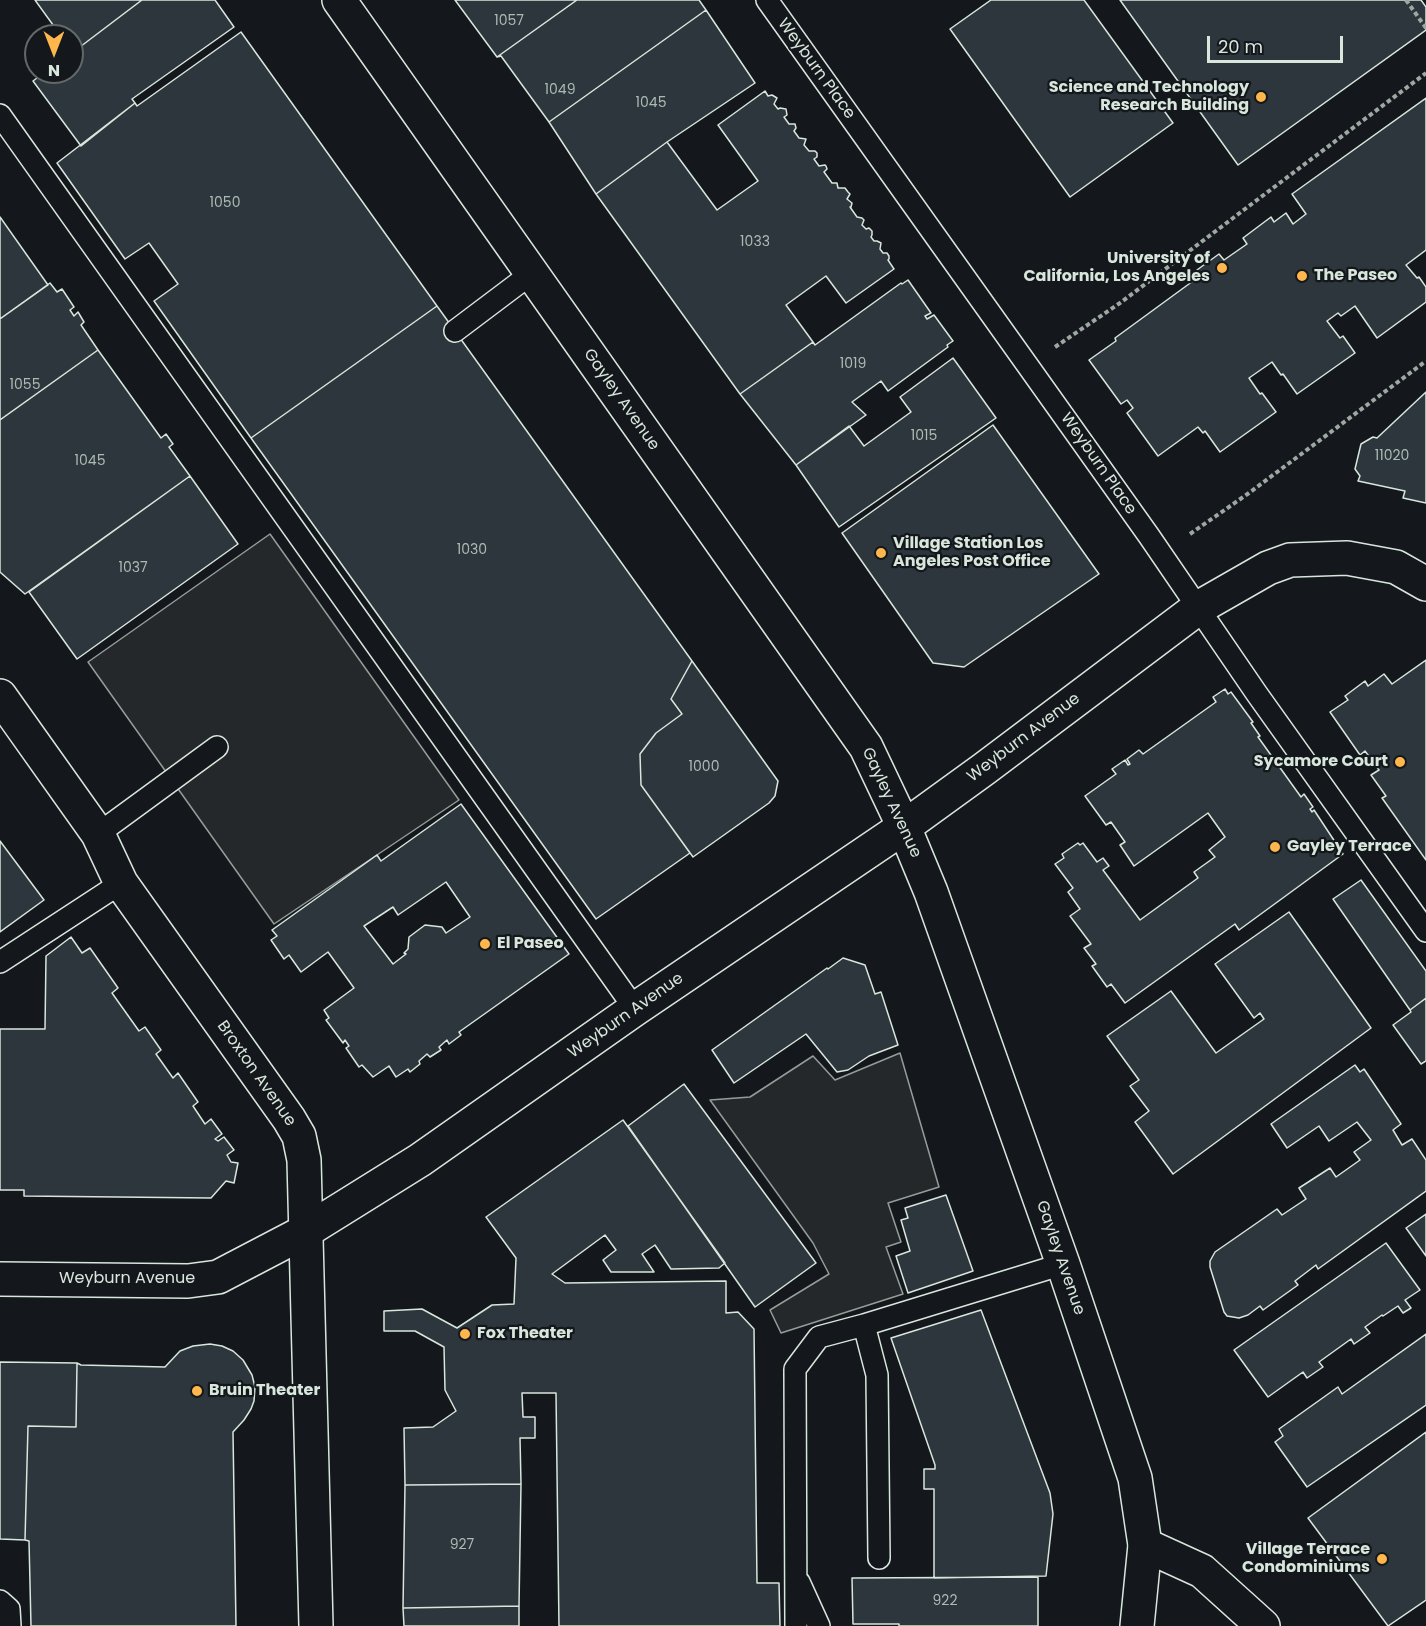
<!DOCTYPE html>
<html>
<head>
<meta charset="utf-8">
<style>
  body { margin:0 }
  #map { position:relative; width:1426px; height:1626px; overflow:hidden; background:#14181c; font-family:Poppins,sans-serif }
  canvas { display:block }
  .north { position:absolute; left:24px; top:24px; width:60px; height:60px; box-sizing:border-box; background:#14181c; border:2px solid #626a69; border-radius:50%; rotate:180deg; font-size:16px; font-weight:700; line-height:24px; text-align:center; color:#d8e6dc }
  .north::after { content:''; display:block; margin:auto; width:21px; height:27px; background:#ffb74d; clip-path:polygon(50% 0,100% 100%,50% 72%,0 100%) }
  .scale { position:absolute; left:1207px; top:36px; width:136px; height:27px; box-sizing:border-box; border:3px solid #d8e6dc; border-top:0; padding-left:8px; font-size:18px; line-height:21px; white-space:nowrap; color:#d8e6dc; -webkit-text-stroke:4px #14181c; paint-order:stroke }
</style>
</head>
<body>
<div id="map">
<canvas width="1426" height="1626"></canvas>
<div class="north">N</div>
<div class="scale">20 m</div>
</div>
<script>
const c = document.querySelector('canvas').getContext('2d');
c.lineJoin = 'round';
function fillPath(path, color) { c.fillStyle = color; c.fill(path, 'evenodd'); }
function stroke(path, color, width, dash) { c.strokeStyle = color; c.lineWidth = width; c.lineCap = dash ? 'butt' : 'round'; c.setLineDash(dash || []); c.stroke(path); }
function drawText(font, color, halo, rows, align = 'center') {
  c.font = font + ' Poppins,sans-serif'; c.lineWidth = 4.5; c.setLineDash([]); c.textBaseline = 'middle'; c.strokeStyle = halo; c.fillStyle = color; for (const [text, x, y, turn = 0] of rows) {
    c.save(); c.translate(x, y); c.rotate((+turn || 0) * Math.PI / 180); c.textAlign = isNaN(turn) ? turn : align; if (halo) c.strokeText(text, 0, 0); c.fillText(text, 0, 0); c.restore();
  }
}
const parking = new Path2D(`
  M270 534 459 800 274 924 88 662Z
  M900 1053 939 1187 888 1203 901 1242 886 1247 903 1294 781 1333 770 1310 829 1274 813 1243 710 1100 750 1097 813 1056 835 1080Z`);
fillPath(parking, '#24282b');
stroke(parking, '#939e99', 1.5);
const building = new Path2D(`
  M35 0H142L72 53V36H61Z
  M142 0H215L234 27 132 99 135 103 81 146 33 81 45 72H72V53Z
  M455 0H577L497 57Z
  M577 0H699L706 10 549 122 501 56 497 57Z
  M991 0H1084L1173 123 1070 197 950 29Z
  M1120 0H1421L1426 7V30L1238 165Z
  M706 10 755 83 667 142 596 194 549 122Z
  M241 32 437 306 251 438 154 301 178 284 149 243 125 259 57 163 135 103 137 106Z
  M765 91 768 96 772 95 777 98 774 104 778 109 780 108 786 109 787 115 784 117 789 124H795L796 128 794 131 799 138 806 139 804 145 809 151H815L817 153V157L814 159 819 166 825 165 826 166 827 169 824 172 832 183H837L838 188H845L848 192 850 194 847 199 852 203 851 207H850L857 217 862 218 864 220 862 225 866 229 869 228 872 231V235L871 237 874 241H877L881 243 880 249 883 253H887L889 256V259L888 260 894 269 846 303 826 276 786 305 813 342 740 394 596 194 667 142 717 210 758 181 718 125Z
  M1426 98V250L1406 265 1417 278 1419 277 1426 287V302L1377 338 1355 306 1341 316 1338 313 1327 321 1340 338 1343 336 1355 353 1297 394 1283 374 1281 375 1272 362 1249 378 1260 394 1262 393 1276 412 1220 452 1205 431 1203 433 1198 427 1158 456 1127 413 1133 408 1127 400 1121 404 1089 360 1116 341 1115 338 1193 281 1190 275 1219 254 1224 260 1247 244 1243 238 1271 217 1274 222 1286 213 1293 224 1306 214 1292 194Z
  M0 217 48 285 0 319Z
  M908 280 931 313 925 316 927 319 934 315 953 341 947 345 948 347 888 391 881 381 852 402 866 415 796 465 740 394 813 342 815 345 901 283 902 284Z
  M50 283 57 292 62 289 74 307 70 310 74 316 78 312 84 322 81 325 98 350 0 420V319Z
  M437 306 692 661 671 699 682 714 656 733 640 754 641 785 690 853 596 919 251 438Z
  M98 350 161 438 166 434 173 444 169 447 190 476 25 594 0 572V420Z
  M953 358 996 418 839 527 796 465 849 426 864 446 911 412 900 397Z
  M1426 392V503L1403 498 1405 491 1358 481 1360 476 1355 469 1361 444 1373 437 1377 438Z
  M993 425 1099 574 964 667 933 663 842 533Z
  M190 476 238 544 77 659 29 592Z
  M1426 660V860L1382 798 1386 796 1371 775 1379 770 1365 751 1360 755 1330 712 1348 700 1345 696 1365 681 1368 686 1384 674 1392 684Z
  M692 661 778 781 775 796 769 803 693 857 641 785 640 754 656 733 682 714 671 699Z
  M1225 689 1228 694 1231 692 1253 722 1251 723 1260 736 1258 737 1301 797 1304 794 1313 807 1310 809 1312 812 1314 810 1343 854 1239 930 1235 924 1125 1003 1111 984 1107 987 1092 966 1096 964 1084 948 1091 944 1070 916 1080 909 1068 892 1073 888 1055 864 1064 858 1062 854 1078 843 1080 845 1083 843 1097 862 1103 858 1109 866 1103 870 1140 920 1198 878 1194 872 1215 857 1209 850 1225 837 1208 813 1134 866 1120 845 1125 842 1111 822 1106 825 1085 796 1116 774 1112 769 1125 760 1128 765 1130 764 1127 759 1139 750 1143 754 1216 702 1213 697Z
  M461 804 569 954 459 1032 461 1035 449 1044 447 1040 439 1047 441 1050 430 1057 427 1054 419 1061 420 1064 410 1072 408 1069 396 1077 389 1066 373 1077 362 1065 359 1067 346 1048 349 1046 345 1040 343 1043 326 1020 329 1018 324 1010 354 988 328 952 301 972 289 955 284 959 271 940 277 936 272 930 377 855 381 861ZM446 882 470 917 446 933 442 927 425 925 409 937 408 949 404 953 406 954 393 964 364 926 393 907 398 915Z
  M0 841 44 900 0 932Z
  M1361 880 1426 971V998L1410 1010 1333 899Z
  M1289 912 1371 1028 1173 1174 1135 1122 1149 1111 1130 1086 1139 1080 1107 1036 1171 991 1216 1053 1264 1019 1260 1013 1254 1018 1215 964Z
  M71 937 82 953 90 948 118 988 112 993 139 1031 145 1027 161 1050 156 1054 173 1078 178 1073 198 1102 193 1106 205 1124 211 1119 222 1134 215 1139 218 1141 224 1137 234 1150 227 1155 231 1162 238 1163 234 1183 226 1181 211 1198 24 1196V1190H0V1029H45L46 956Z
  M843 958 865 965 875 994 881 992 898 1045 869 1056 848 1070 837 1072 806 1034 734 1083 712 1050 827 968 828 969Z
  M1426 998V1061L1421 1064 1393 1025 1411 1012 1410 1010Z
  M1355 1065 1360 1072 1364 1069 1401 1124 1393 1130 1402 1145 1412 1139 1426 1160V1191L1318 1269 1316 1265 1295 1281 1298 1285 1263 1310 1260 1306 1248 1315 1239 1318 1227 1316 1224 1312 1210 1267V1261L1215 1252 1277 1209 1282 1215 1306 1199 1299 1188 1330 1168 1336 1177 1360 1160 1354 1152 1371 1140 1357 1122 1329 1141 1319 1126 1287 1148 1271 1124Z
  M684 1084 816 1263 755 1307 628 1126Z
  M623 1120 725 1263 719 1268 671 1269 655 1245 642 1254 654 1272H611L603 1260 616 1250 605 1235 552 1274 565 1283 726 1281V1313L738 1312 754 1329 757 1583H779L780 1626H559L556 1393H522L523 1417H535V1438H520L521 1484 405 1485 404 1428 433 1427 456 1411 445 1390 444 1347 415 1331H384V1311L422 1309 457 1328 492 1305 514 1304 516 1258 486 1217Z
  M946 1195 973 1271 908 1293 896 1256 910 1251 901 1220 908 1218 905 1208Z
  M1426 1214V1256L1406 1228Z
  M1386 1243 1420 1290 1405 1300 1411 1308 1403 1313 1398 1306 1383 1316 1382 1315 1365 1327 1370 1333 1354 1344 1351 1339 1319 1362 1323 1367 1307 1378 1303 1372 1268 1397 1234 1350Z
  M981 1310 1050 1493 1053 1514 1046 1576 934 1578V1489H924V1469H935V1465L891 1338Z
  M1426 1334V1405L1307 1487 1275 1442 1283 1436 1279 1429 1338 1387 1342 1394Z
  M210 1344 222 1346 233 1351 243 1360 252 1375 255 1387 254 1401 251 1409 244 1420 233 1432 236 1626H31L29 1541 25 1540 28 1426 76 1427 77 1363 81 1365 165 1367 180 1351 193 1346Z
  M0 1362 77 1363 76 1427 28 1426 25 1540 0 1539Z
  M1426 1432V1600L1388 1626 1308 1518Z
  M521 1484 519 1606 403 1608 405 1485Z
  M1038 1577V1626H899V1624H853L852 1578Z
  M519 1606V1626H404L403 1608Z`);
fillPath(building, '#2c363c');
stroke(building, '#d8e6dc', 1.5);
const lane = new Path2D(`
  M767 0 1028 366 1149 536 1257 694 1426 931
  M0 115 635 1009
  M455 331 532 273
  M98 834 217 747
  M0 962 121 883
  M864 1325 877 1375 879 1558
  M799 1582 819 1626
  M0 1601 9 1609 10 1626
  M796 1626 795 1369 819 1337 864 1325 1063 1264`);
const street = new Path2D(`
  M0 696 98 834 121 883 289 1119 299 1136 304 1160 316 1626
  M1145 1545 1202 1571 1263 1626`);
const secondary = new Path2D(`
  M339 0 866 747 904 827 931 892 1063 1264 1135 1478 1145 1545 1137 1626
  M0 1279 188 1281 218 1277 306 1231 420 1160 635 1009 904 827 984 769 1198 608 1268 568 1290 560 1347 558 1396 567 1426 584`);
stroke(lane, '#d8e6dc', 24);
stroke(street, '#d8e6dc', 36);
stroke(secondary, '#d8e6dc', 36);
stroke(new Path2D(`
  M1406 0 1426 28
  M1055 347 1120 303 1426 73
  M1190 534 1249 493 1426 361`), '#9da8a2', 4, [4.5, 3]);
stroke(lane, '#14181c', 21);
stroke(street, '#14181c', 33);
stroke(secondary, '#14181c', 33);
for (const [x, y, r, color] of [
  [1261,97,6,"#ffb74d"],
  [1222,268,6,"#ffb74d"],
  [1302,276,6,"#ffb74d"],
  [881,553,6,"#ffb74d"],
  [1400,762,6,"#ffb74d"],
  [1275,847,6,"#ffb74d"],
  [485,944,6,"#ffb74d"],
  [465,1334,6,"#ffb74d"],
  [197,1391,6,"#ffb74d"],
  [1382,1559,6,"#ffb74d"]
]) { const dot = new Path2D(); dot.arc(x, y, r, 0, 2 * Math.PI); c.fillStyle = color; c.fill(dot); stroke(dot, '#14181c', 2); }
drawText('14px', '#adbab4', null, [
  ["1057",509,21],
  ["1049",560,90],
  ["1045",651,103],
  ["1050",225,203],
  ["1033",755,242],
  ["1019",853,364],
  ["1055",25,385],
  ["1015",924,436],
  ["11020",1392,456],
  ["1045",90,461],
  ["1030",472,550],
  ["1037",133,568],
  ["1000",704,767],
  ["927",462,1545],
  ["922",945,1601]
]);
drawText('16px', '#d8e6dc', '#14181c', [
  ["Weyburn Place",816,69,54],
  ["Gayley Avenue",621,400,55],
  ["Weyburn Place",1098,464,55],
  ["Weyburn Avenue",1024,738,-37],
  ["Gayley Avenue",891,803,65],
  ["Weyburn Avenue",626,1016,-35],
  ["Broxton Avenue",256,1074,55],
  ["Gayley Avenue",1060,1258,71],
  ["Weyburn Avenue",127,1279]
]);
drawText('bold 16px', '#d8e6dc', '#14181c', [
  ["Science and Technology",1249,88,"right"],
  ["Research Building",1249,106,"right"],
  ["University of",1210,259,"right"],
  ["California, Los Angeles",1210,277,"right"],
  ["The Paseo",1314,276],
  ["Village Station Los",893,544],
  ["Angeles Post Office",893,562],
  ["Sycamore Court",1388,762,"right"],
  ["Gayley Terrace",1287,847],
  ["El Paseo",497,944],
  ["Fox Theater",477,1334],
  ["Bruin Theater",209,1391],
  ["Village Terrace",1370,1550,"right"],
  ["Condominiums",1370,1568,"right"]
], 'left');
</script>
</body>
</html>
